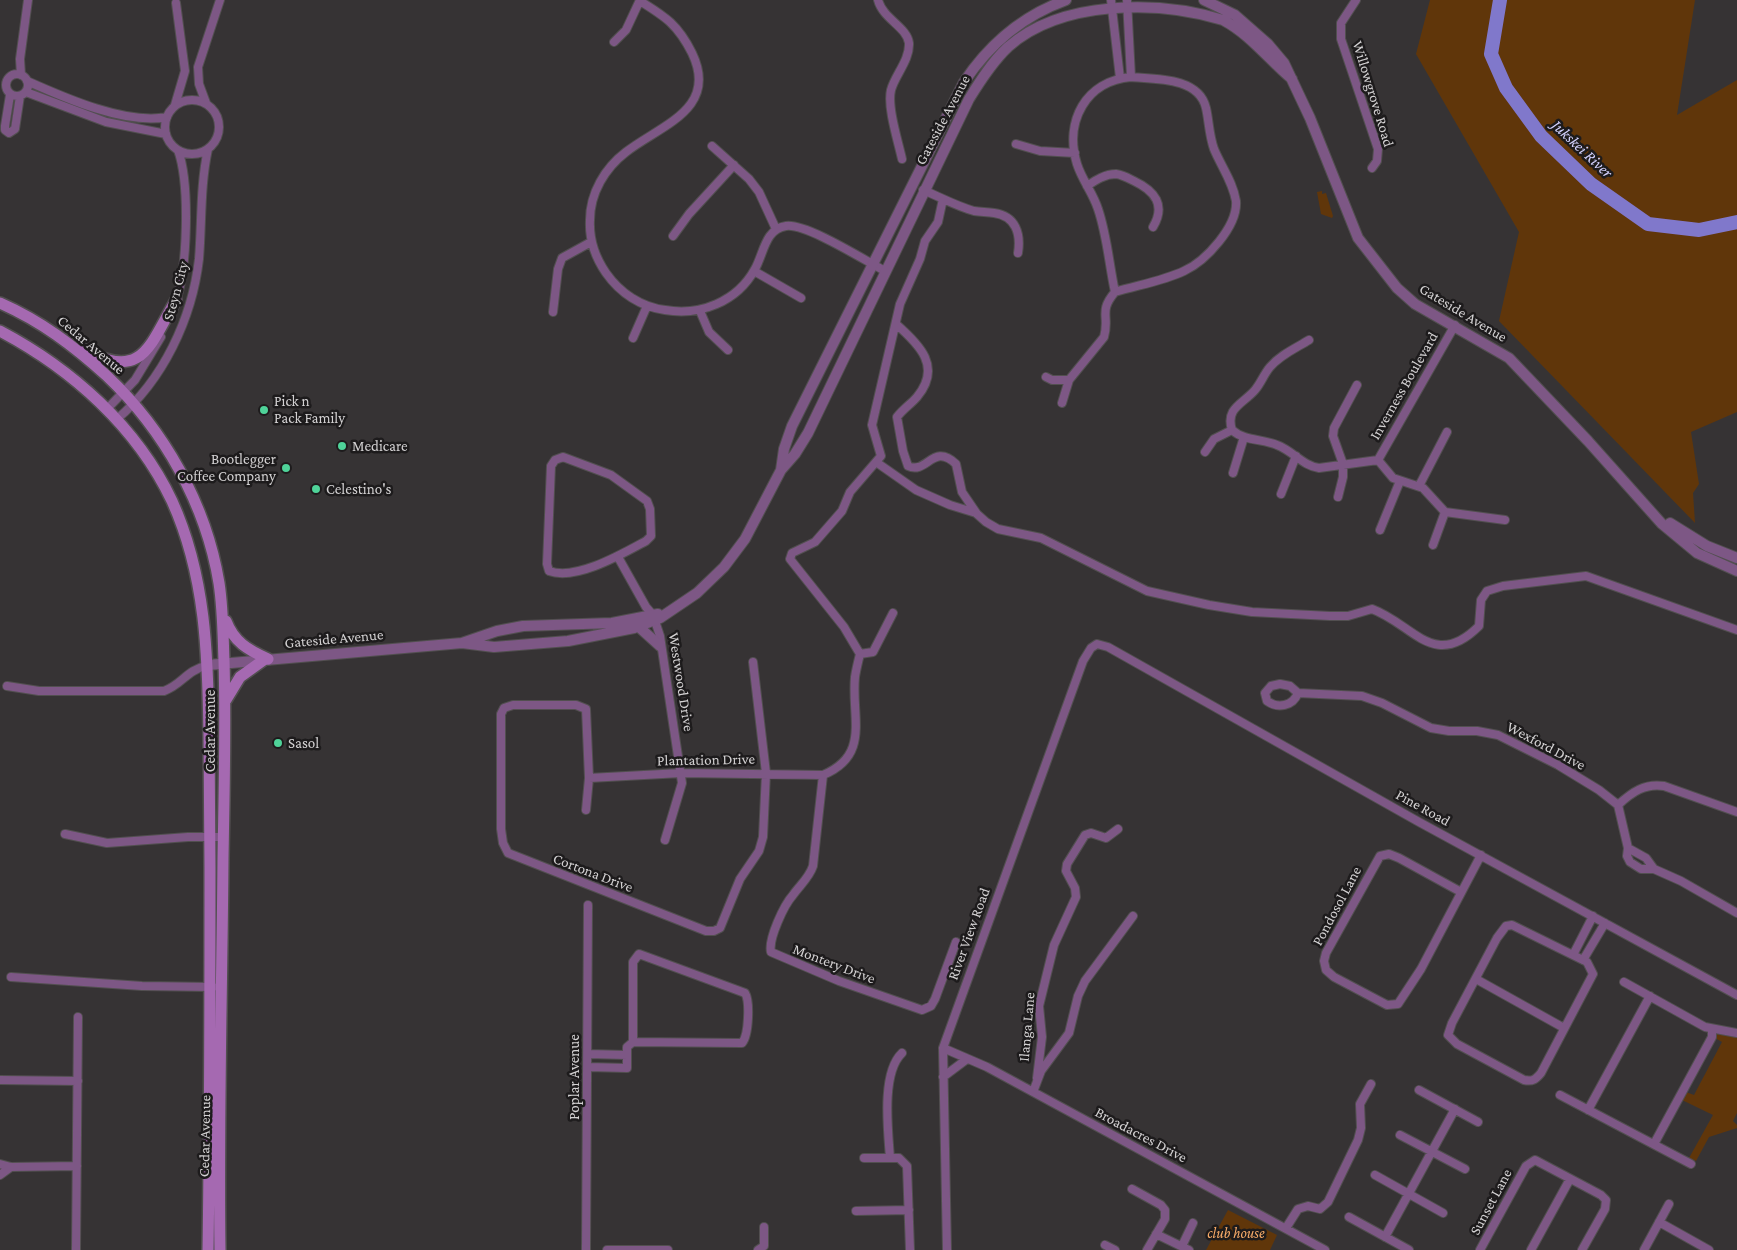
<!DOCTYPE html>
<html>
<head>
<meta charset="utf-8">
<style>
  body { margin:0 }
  canvas { display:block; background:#363334 }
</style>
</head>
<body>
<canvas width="1737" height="1250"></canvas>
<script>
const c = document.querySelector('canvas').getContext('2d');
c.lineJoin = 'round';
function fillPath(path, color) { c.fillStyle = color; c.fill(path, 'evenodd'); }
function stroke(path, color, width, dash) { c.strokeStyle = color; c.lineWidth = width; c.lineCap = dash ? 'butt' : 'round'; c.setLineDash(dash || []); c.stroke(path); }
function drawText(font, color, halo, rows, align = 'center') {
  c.font = font + ' "Crimson Pro",serif'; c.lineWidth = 5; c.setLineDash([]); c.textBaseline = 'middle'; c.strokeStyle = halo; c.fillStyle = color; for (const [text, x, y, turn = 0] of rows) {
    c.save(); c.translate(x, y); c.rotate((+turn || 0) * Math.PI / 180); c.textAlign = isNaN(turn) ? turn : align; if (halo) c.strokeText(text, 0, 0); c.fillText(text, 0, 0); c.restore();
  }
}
fillPath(new Path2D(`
  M1430 0H1695L1677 115 1737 80V412L1691 432 1699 484 1693 493 1695 523 1499 321 1519 232 1416 54Z
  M1322 191V194L1326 193 1333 216 1332 218 1321 214 1317 192Z
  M1717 1034 1737 1037V1113L1733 1121 1737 1125V1128L1709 1137 1696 1161 1689 1158 1713 1115 1682 1100 1686 1092 1694 1095 1722 1042 1715 1038Z
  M1228 1210 1277 1235 1270 1250H1206Z`), '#60360a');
stroke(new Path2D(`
  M1500 0 1491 54 1506 88 1541 136 1591 184 1648 224 1699 230 1737 222`), '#8078cb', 14);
const minor = new Path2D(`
  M878 0C883 19 907 27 909 43 910 60 895 75 891 90 887 107 898 141 902 159
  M1111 0 1120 78
  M1127 0 1131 77
  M1356 0 1341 23V39L1378 149 1377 161 1372 168
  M640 1C666 17 678 25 692 53 719 109 661 125 626 152 605 168 590 193 590 220 589 239 595 257 606 273 620 293 641 307 665 310 700 316 737 302 755 269 764 253 765 229 786 226 806 223 864 260 885 271
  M614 42 626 30 640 0
  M6 85a11 11 0 1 1 22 0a11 11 0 1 1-22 0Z
  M21 75 20 59 28 0
  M1131 77C1155 79 1199 77 1206 108 1209 121 1209 135 1214 149 1221 166 1233 182 1236 201 1238 226 1206 261 1184 271 1163 281 1138 285 1115 292 1109 264 1107 235 1098 209 1093 193 1082 180 1077 164 1064 121 1086 81 1131 77Z
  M27 81C65 98 126 125 167 117
  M26 92 106 122 166 134
  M10 95 5 126V130L9 133 15 129 20 96
  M165 127a27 27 0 1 1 54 0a27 27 0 1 1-54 0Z
  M206 103 199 84 198 67 220 0
  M175 105 185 71 176 3
  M1016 144 1040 151 1075 153
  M712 146 749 179 759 192 776 229
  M1087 186C1096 180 1105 174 1116 174 1123 175 1128 178 1134 181 1155 191 1166 205 1153 227
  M923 190C940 197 956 206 974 211 981 212 987 212 994 213 1016 216 1021 234 1018 253
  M673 236 689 214 734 165
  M754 271 801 298
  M175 304C188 269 190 184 178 150
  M700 311 709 332 728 350
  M553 312 558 269 562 258 591 242
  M896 324C920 345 942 367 917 397 911 404 903 409 897 417L903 451 908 466C927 475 933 442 956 464L962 492 977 514 986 522 998 529 1041 538 1147 591 1209 605 1252 612 1330 616H1348L1372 609C1413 624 1434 671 1479 626L1481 600 1487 591 1503 586 1586 576 1737 630
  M633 338 647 306
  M1046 377 1052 380H1069
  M1062 403 1069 380 1104 337C1110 316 1098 312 1115 292
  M107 409 135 380 161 337
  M117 419C163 380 192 319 199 259 202 222 200 186 208 149
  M1232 430C1244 441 1263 439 1277 445 1293 451 1303 466 1319 468L1378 460
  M1232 430C1225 408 1243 404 1255 390 1261 383 1264 374 1270 367 1280 355 1296 348 1309 340
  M1205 452 1214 439 1232 430
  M563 457 611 475 647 501 650 509 651 536 646 541C622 554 576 581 549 571L547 564 551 466 555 460Z
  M1378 460 1455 325
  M1378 460 1393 478 1423 488 1445 512 1505 520
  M876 462 916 490 950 505 976 513
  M1233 473 1244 437
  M1419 486 1447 432
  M1281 494 1296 456
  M1338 497 1343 477V464L1333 436 1334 428 1357 385
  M1380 530 1400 481
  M1433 545 1445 512
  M618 557 646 607 653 615 660 636 682 783 665 840
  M860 654 873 652 893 613
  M1280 684 1290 686 1298 693C1293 706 1278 709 1267 701L1265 693 1271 686Z
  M7 686 39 691H164C183 684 185 671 208 665
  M1298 693 1362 696 1382 703 1431 728 1449 731H1477L1498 735 1558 765 1599 790 1618 805 1628 848 1627 856 1630 862 1641 869H1654L1681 881 1737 913
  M823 775 813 866C809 878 800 885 793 895 784 905 768 939 771 952L839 981 922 1010 931 1006 935 999 956 942
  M589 778 681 773 823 775C871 755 851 717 855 677 856 670 858 662 860 654L844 627 790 559 792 553 815 542 842 511 850 492 881 456 872 425 900 304 920 259 925 241 938 222 943 199
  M1618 805C1632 792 1645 783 1664 786L1737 812
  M586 810 589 778 586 709 576 705H513L504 708 501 714V829L503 843 508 853 706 931H714L720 928 740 879 759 851 763 837 766 773 753 662
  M65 834 107 843 188 837H223
  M1628 848 1646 858 1654 869
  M1461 892 1399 858 1389 854 1380 856 1326 953 1324 961 1326 970 1334 977 1387 1005 1398 1004 1421 969 1481 855
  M1512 925 1587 962 1593 974 1541 1073C1536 1079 1533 1082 1524 1080L1457 1044 1448 1035 1452 1023 1497 938 1506 926Z
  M1573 955 1593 916
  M1583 960 1605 923
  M11 977 142 986 213 987
  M1476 979 1564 1028
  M1624 982 1705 1027 1737 1033
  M943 1048 987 1067 1325 1250
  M588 1054 627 1055
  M588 1067 627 1068V1047L633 1042 742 1043C749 1035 750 1001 745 993L639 954 633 962V1042
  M943 1077 967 1059
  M1037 1078 1042 1037 1039 1006 1054 945 1076 897 1075 888 1066 871 1067 864 1085 835 1091 833 1106 838 1118 829
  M0 1080 78 1081
  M1419 1090 1478 1122
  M1033 1092 1041 1071 1069 1033 1078 996 1085 981 1133 916
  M1560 1095 1691 1164
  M1588 1110 1650 996
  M1400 1135 1465 1169
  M1654 1144 1712 1037V1029
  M864 1158H899L907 1166 910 1250
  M890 1158C888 1130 881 1073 902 1053
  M0 1164 11 1167 77 1166
  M0 1175 11 1167
  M1375 1175 1443 1213
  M1132 1189 1161 1205 1165 1210V1219L1147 1250
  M856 1211 909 1210
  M1349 1217 1409 1250
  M1659 1222 1709 1250
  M1286 1228 1298 1209 1308 1206 1320 1209 1328 1202 1358 1140 1361 1128 1360 1104 1371 1084
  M1156 1234 1189 1250
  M1385 1237 1455 1109
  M1105 1245 1115 1250
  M1182 1246 1193 1223
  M76 1250 78 1017
  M586 1250 588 905
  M607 1250H668
  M758 1250 764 1246V1227
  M947 1250 943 1048 1083 661 1091 648 1097 644 1108 647 1419 822 1737 995
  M1480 1250 1526 1166 1535 1160 1601 1195 1606 1200 1605 1209 1582 1250
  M1531 1250 1570 1179
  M1644 1250 1669 1204`);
const tertiary = new Path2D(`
  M1204 0 1235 15 1268 44 1284 63 1310 118 1358 238 1397 288 1415 304 1509 358 1588 441 1662 524 1697 553 1737 571
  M781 470 784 449 792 426 964 82C990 43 1022 16 1066 0
  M1670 523 1707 546 1737 558
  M639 627 660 646
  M462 643 494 647 568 641 634 628 660 618 697 593 724 567 745 539 781 470 795 454 808 433 969 99C980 81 992 62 1008 47 1061 0 1158 0 1223 20 1251 35 1268 59 1292 79
  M208 665 462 643 497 631 523 626 612 623 658 614`);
const secondary = new Path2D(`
  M0 303C41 321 74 346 107 376 164 430 206 504 219 583 223 609 223 635 224 661 226 727 224 793 223 859 222 989 218 1120 220 1250
  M0 331C72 369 137 427 172 501 206 576 208 656 209 737 209 781 210 825 210 868 210 995 210 1123 208 1250
  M85 350C143 382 150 344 176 300
  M226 621C234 642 248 650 268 659
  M226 700 240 677 265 659`);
stroke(minor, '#524f50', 10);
stroke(tertiary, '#524f50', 12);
stroke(secondary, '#524f50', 14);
stroke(minor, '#7d5785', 8);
stroke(tertiary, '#7d5785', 10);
stroke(secondary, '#a569b1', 11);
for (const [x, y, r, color] of [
  [264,410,5,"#4fd399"],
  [342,446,5,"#4fd399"],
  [286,468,5,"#4fd399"],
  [316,489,5,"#4fd399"],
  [278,743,5,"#4fd399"]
]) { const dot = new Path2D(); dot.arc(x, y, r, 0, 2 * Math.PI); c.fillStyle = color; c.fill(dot); stroke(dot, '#1d1b1c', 2); }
drawText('15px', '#d3d1d2', '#1d1b1c', [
  ["Willowgrove Road",1373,94,73],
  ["Gateside Avenue",943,120,-62],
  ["Steyn City",176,291,-75],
  ["Gateside Avenue",1463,313,31],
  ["Cedar Avenue",91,345,40],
  ["Inverness Boulevard",1404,386,-60],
  ["Gateside Avenue",334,639,-5],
  ["Westwood Drive",681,682,81],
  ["Cedar Avenue",210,731,-90],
  ["Wexford Drive",1546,746,28],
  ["Plantation Drive",706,760,-1],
  ["Pine Road",1423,808,29],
  ["Cortona Drive",593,873,21],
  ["Pondosol Lane",1337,906,-62],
  ["River View Road",969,934,-70],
  ["Montery Drive",834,964,21],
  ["Ilanga Lane",1027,1027,-85],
  ["Poplar Avenue",574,1077,-90],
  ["Broadacres Drive",1141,1135,28],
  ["Cedar Avenue",205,1136,-89],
  ["Sunset Lane",1491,1202,-62]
]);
drawText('15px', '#d3d1d2', '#1d1b1c', [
  ["Pick n",274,401],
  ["Pack Family",274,418],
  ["Medicare",352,446],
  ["Bootlegger",276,459,"right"],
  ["Coffee Company",276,476,"right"],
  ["Celestino's",326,489],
  ["Sasol",288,743]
], 'left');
drawText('italic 15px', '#f9ac69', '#1d1b1c', [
  ["club house",1236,1233]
]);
drawText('italic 16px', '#d4d2fe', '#1d1b1c', [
  ["Jukskei River",1582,149,43]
]);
</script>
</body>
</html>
